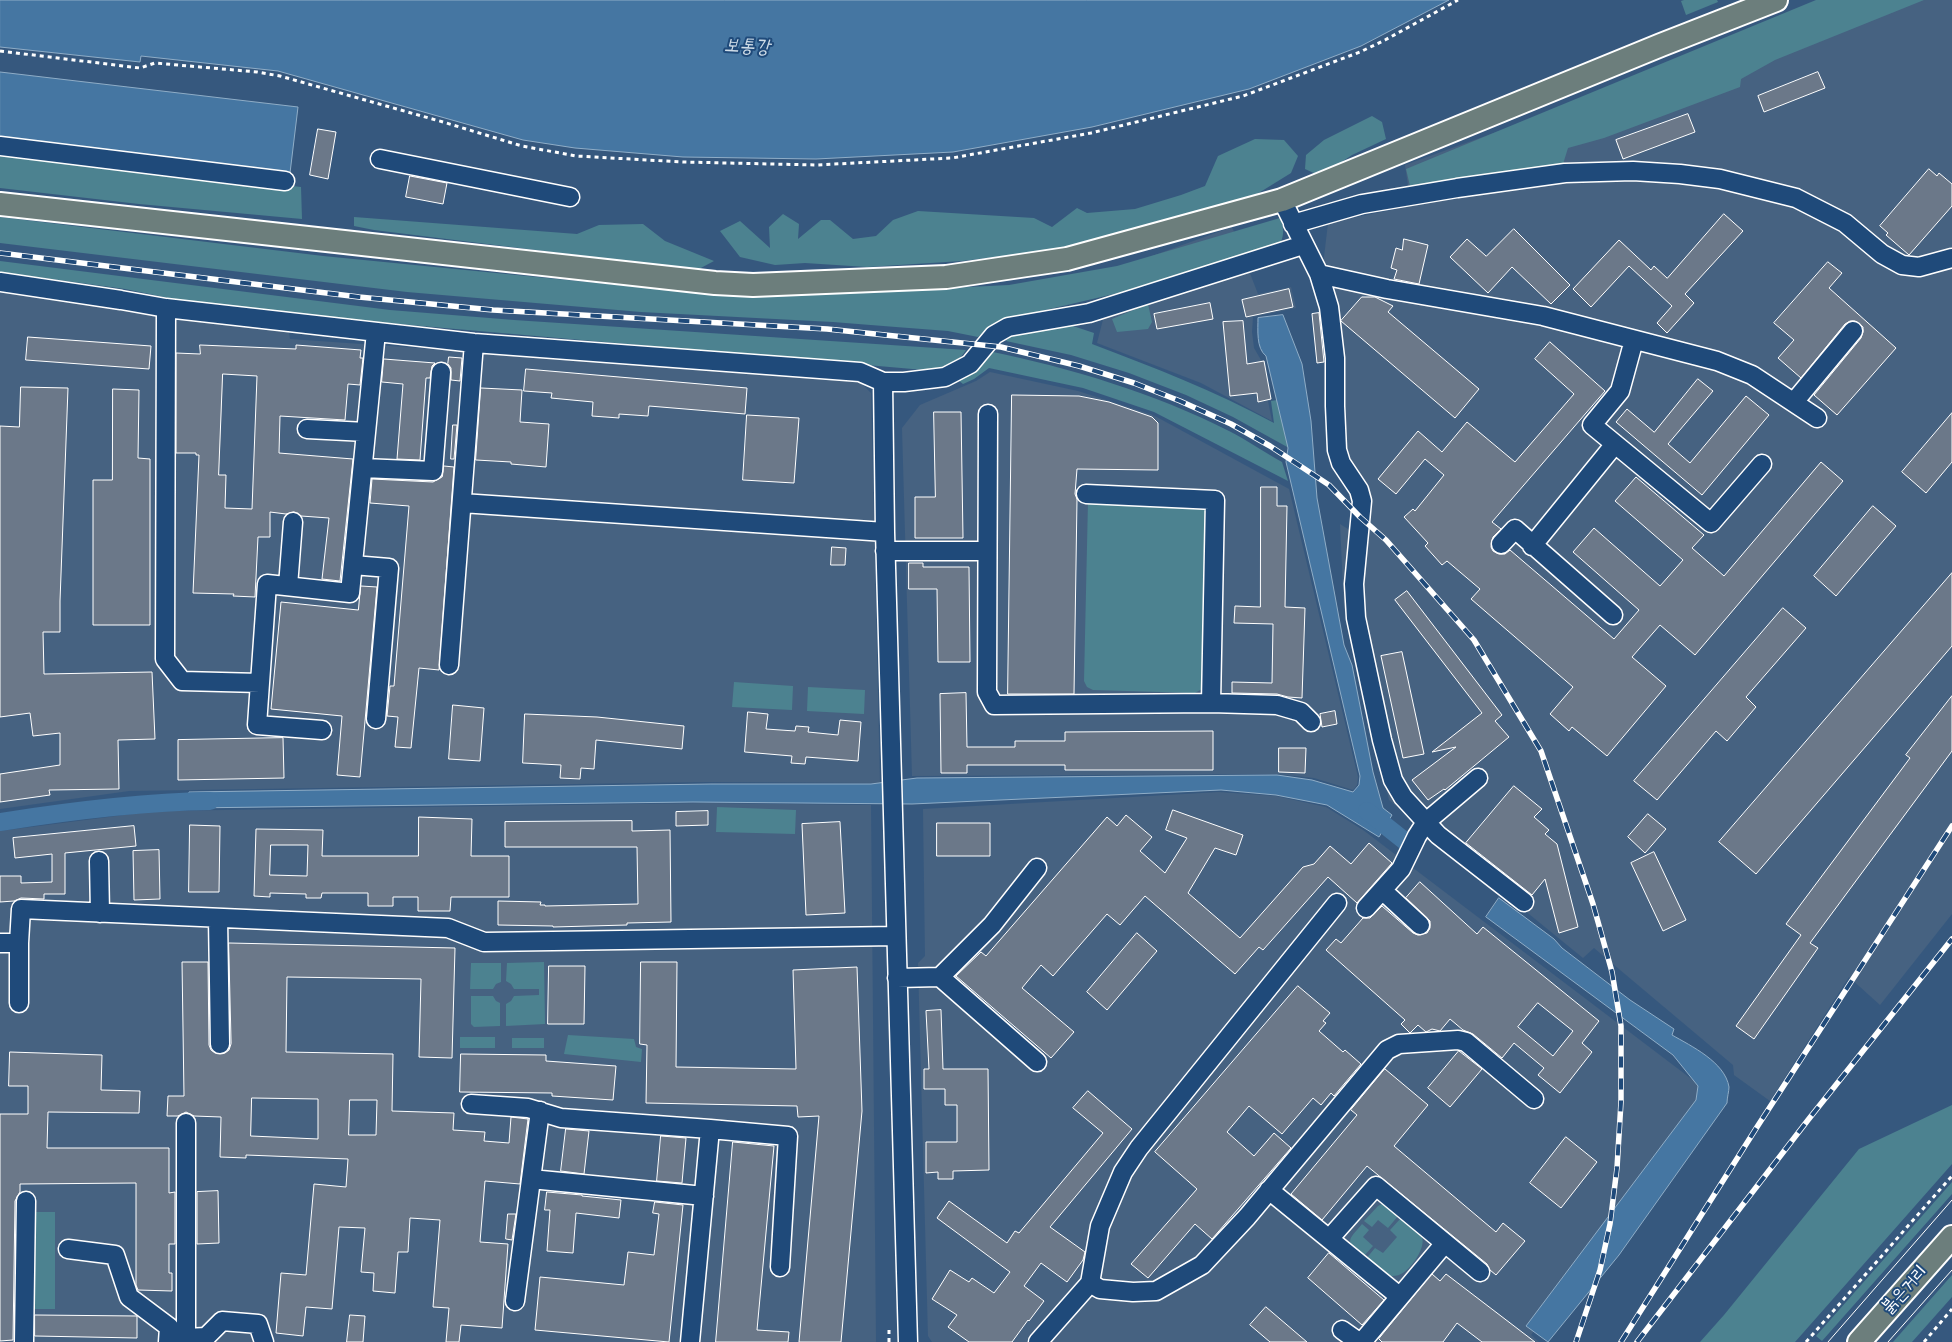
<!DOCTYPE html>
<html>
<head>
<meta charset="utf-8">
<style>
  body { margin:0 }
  canvas { display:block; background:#36587e }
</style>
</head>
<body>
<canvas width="1952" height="1342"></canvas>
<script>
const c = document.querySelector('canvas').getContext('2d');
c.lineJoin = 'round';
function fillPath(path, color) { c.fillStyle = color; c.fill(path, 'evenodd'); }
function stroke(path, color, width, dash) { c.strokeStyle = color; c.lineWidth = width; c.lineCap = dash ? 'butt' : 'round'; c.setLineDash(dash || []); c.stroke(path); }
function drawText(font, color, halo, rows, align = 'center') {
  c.font = font + ' Itim,"Poor Story",sans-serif'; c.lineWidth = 4; c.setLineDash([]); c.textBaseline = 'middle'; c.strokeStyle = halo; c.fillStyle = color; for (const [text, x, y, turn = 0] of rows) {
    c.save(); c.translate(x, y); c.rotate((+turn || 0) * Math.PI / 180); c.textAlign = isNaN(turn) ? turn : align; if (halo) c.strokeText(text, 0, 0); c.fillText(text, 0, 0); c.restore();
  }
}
fillPath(new Path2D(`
  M1862 0H1952V914L1880 1005 1849 977 1770 1101 1734 1075 1733 1065 1594 948 1583 958 1389 800 1344 608 1340 524 1362 538 1345 460 1323 266 1328 223 1411 206 1405 165Z
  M1232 227 1258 294 1291 287 1296 308 1253 317 1252 332 1254 348 1261 360H1265L1272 400 1268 401 1272 421 1201 383 1097 343 1116 269Z
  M0 280 286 313 290 339 857 379 871 393 880 783 706 782 129 791 0 809Z
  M990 372 1078 391 1153 415 1289 489 1358 777 1357 785 1353 790 1314 778 1277 774 912 776 902 428 920 405 976 381Z
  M1219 792 1276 796 1326 807 1363 830 1706 1090 1531 1335 1539 1342H932L928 1336 918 963 925 956 923 809Z
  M707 803 871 805 876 1342H0V831L155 811Z`), '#466281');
fillPath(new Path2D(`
  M1684 0H1717L1718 2 1686 15 1681 1Z
  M1816 0H1924L1775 60 1741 79 1740 87 1604 138 1568 148 1563 164 1410 186 1406 169Z
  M1372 116 1382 122 1386 139 1352 155 1337 165 1316 174 1305 169 1306 155 1324 140Z
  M1255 139 1284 140 1298 156 1291 173 1236 207 1090 246 962 261 867 267 805 263 775 265 740 257 720 231 740 221 770 248 769 227 783 214 799 224 798 239 821 220H830L853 239 876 236 893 220 918 211 1034 218 1052 227 1077 208 1087 213 1135 209 1181 195 1205 186 1218 156Z
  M0 152 301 187 302 219 139 204 0 188Z
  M0 217 323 256 679 291 766 294 910 290 1009 285 1117 266 1280 218C1284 227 1284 234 1281 242L1118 293 1003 320 990 326 978 337 948 331 896 327 833 322 641 312 407 292 0 243Z
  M354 217 577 234 599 225 643 224 665 241 714 261 697 270 374 230 354 226Z
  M0 261 390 310 514 320 966 350C956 366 941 369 924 370L296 315 188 302 125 289 0 272Z
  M1148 304 1152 322 1148 329 1117 332 1112 319Z
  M1061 322 1094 333 1092 344C1155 368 1215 391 1274 423L1271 401 1277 400 1289 448 1233 417 1186 395 1129 373 1071 355 1006 341C1014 328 1047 325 1061 322Z
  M988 351C1071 368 1154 393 1229 431 1247 440 1264 452 1282 462L1288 481 1154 412 1083 388 989 368 974 379 963 384 958 380Z
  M1088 501 1211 507 1204 683 1202 689 1195 693 1093 690 1087 687 1084 681Z
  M734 682 793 686 792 710 732 707Z
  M808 687 865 690 864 714 807 711Z
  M717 807 796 810 795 834 716 832Z
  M544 962 545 1024 506 1026V1004L511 1001 514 996 539 995V989H514L511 984 506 981 507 963Z
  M471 963H501V982L496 984 493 989H470Z
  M471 996H493L496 1001 500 1003V1026L474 1027 471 1024Z
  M568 1035 634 1039 636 1047 642 1049 641 1062 564 1054Z
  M460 1037H495V1048H460Z
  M512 1038H544V1048H512Z
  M1952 1105V1164L1795 1342H1700L1724 1315 1859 1149Z
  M1952 1182V1194L1822 1341 1816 1336Z
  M1382 1204 1398 1216 1388 1228 1378 1220 1372 1227 1364 1221 1378 1206Z
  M33 1212H55V1309H33Z
  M1401 1218 1422 1237C1426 1248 1411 1269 1401 1274 1397 1276 1394 1276 1389 1276L1365 1260 1375 1248 1383 1253 1397 1237 1390 1230Z
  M1362 1224 1369 1230 1363 1237 1373 1246 1363 1257C1345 1240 1347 1242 1362 1224Z
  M1952 1275V1297L1912 1342H1893Z`), '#4c8290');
const water = new Path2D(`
  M0 0H1449L1361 46 1249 89 1092 127 953 152 816 159 683 157 575 148 523 140 278 71 141 56 140 62 0 47Z
  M0 72 298 107 290 173 0 139Z
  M1283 315 1302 364 1311 421 1317 498 1344 645 1352 665 1373 772 1383 808 1392 815 1379 837 1327 805 1276 795 1221 790 912 804 693 802 185 808 189 792 711 784H871L917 778 1277 775 1312 780 1353 792 1359 785 1360 776 1286 462 1288 448 1266 356C1256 348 1258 330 1258 318Z
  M1499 898 1554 939 1562 948 1630 1000 1674 1029 1672 1035C1691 1046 1725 1062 1729 1087 1729 1091 1727 1098 1727 1103L1619 1255 1548 1342 1526 1326 1696 1100 1698 1086 1673 1055 1486 917Z`);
fillPath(water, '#4576a2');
stroke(water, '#8fadc7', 1);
stroke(new Path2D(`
  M1367 811 1406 842
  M0 822C70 811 139 802 210 801`), '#4576a2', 18);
const building = new Path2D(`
  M1818 72 1825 88 1764 112 1758 96Z
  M1688 114 1695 132 1623 159 1616 140Z
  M318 129 336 132 328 179 310 175Z
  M1929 169 1937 176 1939 173 1952 184V206L1909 255 1886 235 1888 233 1880 226Z
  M410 176 447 183 443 204 406 197Z
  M1724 214 1743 231 1685 294 1694 303 1667 333 1657 323 1672 306 1629 266 1591 307 1573 289 1619 240 1651 270 1654 266 1667 278Z
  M1514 229 1570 285 1551 304 1512 267 1488 293 1450 257 1467 239 1486 256Z
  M1404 239 1428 245 1419 284 1394 279 1397 270 1391 268 1396 248 1402 250Z
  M1828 262 1842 273 1829 288 1896 348 1837 415 1814 395 1861 338 1863 332V327L1855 321H1850L1845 324 1801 378 1778 358 1794 340 1774 323Z
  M1289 289 1293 307 1246 317 1242 300Z
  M1362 297H1375L1393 306 1388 312 1479 389 1455 418 1341 321Z
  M1210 303 1213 319 1157 329 1154 314Z
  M1319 313 1324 362 1317 363 1312 314Z
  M1243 321 1247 364 1264 361 1271 399 1258 402 1257 393 1230 396 1223 322Z
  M28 337 151 346 149 369 26 360Z
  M1550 342 1605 391 1492 522 1501 529 1493 537 1491 547 1493 551 1499 554H1505L1510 550 1614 639 1639 610 1573 552 1594 528 1660 586 1683 560 1615 501 1636 477 1704 535 1692 548 1724 576 1821 462 1843 481 1695 655 1660 625 1632 657 1666 686 1607 756 1572 727 1569 731 1550 714 1573 687 1471 599 1480 589 1447 561 1442 565 1425 546 1428 543 1404 517 1413 509 1415 511 1444 475 1425 459 1396 494 1378 479 1418 431 1442 452 1467 422 1515 462 1574 394 1535 359Z
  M200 345 296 349V345L361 350 360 358H363L360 385 348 384 345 420 280 416 279 453 353 459 340 581 322 579 329 518 301 516 294 512 286 514 270 512V537H258L255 597 233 596 234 594 193 593 199 455H196V453H176V353L200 354ZM223 374 257 376 252 509 225 508 226 475H219Z
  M449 357 462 358 460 381 451 380V368L448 364Z
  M384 359 435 363 432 366 430 378H426L420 460 397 459 403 384 382 382Z
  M526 369 747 388 745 414 649 406 648 416 619 414V418L592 416 593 402 551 398 552 393 524 391Z
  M1698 379 1713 391 1668 444 1690 463 1746 396 1769 415 1702 495 1616 422 1627 409 1654 432Z
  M21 387 68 388 60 601V632H43L44 674 152 672 155 739 118 740 119 789 49 790 50 795 0 802V774L60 765V733L33 736 30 713 0 717V426L19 427Z
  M481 388 522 390 520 422 549 424 546 467 511 464V462L476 460Z
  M113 389 139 390 138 458 150 459V625H93V480H112Z
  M1012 395 1079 396 1109 402 1152 417 1158 423V470L1077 469 1075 494 1077 499 1074 694H1008Z
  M934 412H961L963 538H915V497H935Z
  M1952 413V462L1926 493 1902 472Z
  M747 415 799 418 794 483 743 480Z
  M453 425H457L454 459H451Z
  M444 466 454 467 439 670 419 668 411 748 395 747 398 717 387 716 390 686H394L409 506 370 503 372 479 433 482 442 477Z
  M1261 487H1277V506H1287L1285 607 1305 608 1302 698 1288 697 1277 694 1232 693V682L1272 683 1273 624 1234 623 1235 606 1260 607Z
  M1873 506 1896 526 1836 596 1814 576Z
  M832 547 846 548 845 565H831Z
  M909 563H923V567H969L970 662H938L937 589H909Z
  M1952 573V646L1756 874 1719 842Z
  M361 586 377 587 360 777 337 775 342 716 271 709 281 602 358 610Z
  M1407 591 1502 715 1495 721 1509 737 1445 790 1444 789 1428 800 1412 780 1456 747 1432 752 1482 713 1395 600Z
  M1783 608 1806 628 1746 697 1756 707 1727 741 1716 731 1657 800 1634 781Z
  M1402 652 1424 754 1403 758 1381 656Z
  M966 693 967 747H1015V741H1065V732L1213 731V770H1065V765H967V773H941L940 694Z
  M1952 696V751L1810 943 1818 948 1754 1039 1736 1026 1801 935 1786 924 1910 758 1906 755Z
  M453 705 484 708 480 761 449 759Z
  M1335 711 1337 724 1322 727 1320 714Z
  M748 712 768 714 766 729 795 731 796 726 809 727 808 732 838 735 840 720 861 722 858 761 806 757 805 764 791 763 792 756 745 752Z
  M525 714 597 717 684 726 682 749 596 740 594 769 581 768 580 779 560 778 561 765 523 763Z
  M283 738 284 778 178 780V740Z
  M1279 748H1306L1305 773 1279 772Z
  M1514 786 1542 809 1534 817 1549 830 1545 834 1557 844 1578 927 1559 933 1545 879 1532 895 1466 843Z
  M1173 810 1243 835 1236 855 1215 848 1188 893 1240 938 1303 867 1314 864 1330 846 1351 864 1369 843 1392 863 1357 903 1328 877 1263 950 1259 947 1235 974 1145 896 1120 925 1107 914 1053 976 1041 965 1022 988 1074 1032 1051 1058 956 976 981 952 986 956 1107 817 1117 826 1126 815 1152 837 1140 851 1165 873 1187 838 1166 830Z
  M708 811V825L676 826V812Z
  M1648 814 1666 829 1645 853 1628 837Z
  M419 817 472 819 471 856H509V897H451L450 911H418V897H393V906H368V893H322L321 898H306V894L270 893V897L254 896 256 829 323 830 322 856H418ZM271 845H308L307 876 270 875Z
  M632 821V831L670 830 671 922 627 923V925L553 927V926L498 925V901L541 902 540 905H545V906L638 904 637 847H505V822Z
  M840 822 845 913 806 915 802 824Z
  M937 823H990V856H937Z
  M190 825 220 826 219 892H189Z
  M134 826 136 846 65 853V894H44V899L21 898 14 901 0 902V876H21V883L52 882V854L15 858 13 838Z
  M159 850 160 899 134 900 133 851Z
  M1654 852 1686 920 1663 931 1631 863Z
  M1420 882 1477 934 1483 927 1599 1021 1582 1043 1592 1052 1560 1093 1538 1075 1544 1068 1514 1043 1502 1058 1473 1034 1463 1030 1450 1019 1440 1031 1432 1029 1426 1032 1418 1025 1410 1033 1401 1024 1405 1020 1326 950 1336 939 1341 943 1363 918H1370L1382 906 1413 933 1418 935 1427 933 1430 928V921L1406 898ZM1538 1003 1573 1031 1553 1056 1518 1027Z
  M1137 933 1157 951 1107 1010 1087 992Z
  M229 943 455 948 452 1058 419 1057 421 979 287 977 286 1052 393 1054 392 1111 454 1113 453 1130 485 1132 484 1141 509 1143 511 1117 528 1119 520 1184 485 1181 480 1242 508 1244 502 1328 461 1325 459 1342H446L449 1308 433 1307 440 1220 410 1218 408 1252H398L395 1293 373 1291 374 1273 361 1272 365 1228 339 1227 332 1309 306 1307 303 1336 276 1333 281 1273 306 1275 314 1184 346 1187 348 1159 246 1155V1158L220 1157 221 1117 194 1116 186 1112 178 1116H167L168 1096H184L182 962H208L209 1045 211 1050 215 1053H225L229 1050 231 1044ZM252 1098 318 1099V1139L251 1136ZM350 1100H377L376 1135H349Z
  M641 962H677L676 1067 796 1069 793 970 857 967 862 1111 841 1342H799L819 1116 798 1117 797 1106 646 1103 647 1045 640 1044Z
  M549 966H585L584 1024H548Z
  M1298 986 1330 1013 1323 1021 1326 1023 1319 1031 1343 1052 1345 1050 1361 1064 1334 1096 1331 1093 1321 1105 1313 1098 1282 1134 1249 1106 1227 1132 1254 1156 1274 1133 1291 1148 1212 1239 1195 1224 1148 1278 1131 1264 1197 1189 1155 1152Z
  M941 1010 943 1069H988L989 1170 953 1171V1179H938V1172L926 1173V1142H957V1105H945V1089H924V1069H929L926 1011Z
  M1459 1051 1482 1069 1450 1107 1428 1088Z
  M10 1052 102 1055 101 1090 140 1091 139 1113 48 1112 47 1148H169V1193L175 1192V1244H169V1273H172V1291L138 1290 136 1285V1183L20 1184V1192L15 1201 13 1340 0 1341V1114H28V1086H9Z
  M461 1054 546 1055V1061L616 1066 613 1100 552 1096V1093L460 1092Z
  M1385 1069 1428 1105 1394 1146 1496 1232 1503 1223 1525 1241 1496 1275 1490 1270 1487 1264 1367 1166 1322 1220 1291 1194 1357 1115 1351 1110Z
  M1088 1091 1132 1129 1050 1227 1085 1252 1083 1260 1067 1282 1041 1263 1024 1286 1044 1301 1029 1321 1028 1320 1012 1342H969L948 1327 957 1315 932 1299 950 1270 969 1282 972 1278 994 1293 1010 1272 937 1218 949 1201 1007 1243 1015 1231 1019 1233 1103 1133 1073 1108Z
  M566 1129 589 1131 584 1174 561 1171Z
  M661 1136 686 1138 682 1183 657 1181Z
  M1566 1137 1597 1162 1561 1208 1530 1183Z
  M733 1142 774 1146 757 1330 789 1332 788 1342H716Z
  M218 1191 219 1243 197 1244V1192Z
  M547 1192 582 1195V1196L621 1200 619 1218 576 1213 573 1253 547 1251 550 1210H545Z
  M655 1202 683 1205 669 1342 535 1330 540 1277 624 1285 628 1252 654 1255 659 1214 653 1213Z
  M508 1214H516L512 1240 506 1239Z
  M1329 1253 1384 1300 1362 1325 1308 1278Z
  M1432 1274 1440 1281 1446 1274 1535 1342H1482L1457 1323 1443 1342H1382L1379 1339Z
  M1266 1307 1307 1342H1270L1250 1325Z
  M35 1315 137 1316V1338L35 1336Z
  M350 1315 365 1316 363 1342H347Z`);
fillPath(building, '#6b7889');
stroke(building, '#fff', 1);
const minor = new Path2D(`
  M0 146 285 181
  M380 159 570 197
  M1282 200 1319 274 1329 307 1335 358V406L1337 450 1341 463 1359 490 1362 501 1354 584 1356 618 1382 740 1393 780 1403 797 1438 835 1524 902
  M1293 224 1362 204 1457 188 1565 173 1633 171 1680 174 1720 179 1796 198 1845 223 1882 254 1902 265 1919 267 1952 258
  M1319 274 1387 289 1543 316 1717 361 1752 375 1817 418
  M0 282 121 300 166 308 474 343 860 372 883 382H904L945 377 970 364 994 335 1008 327 1089 313 1303 245
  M166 308 165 659 182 681 260 683
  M1634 340 1620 391 1592 425 1711 523 1762 464
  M883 382 885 532 908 1342
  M1794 402 1853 331
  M988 414 987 692 994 705 1211 703 1277 705 1301 712 1311 722
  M307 429 366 432
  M363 468 433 471 441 372
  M1086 494 1215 500 1211 703
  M462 503 885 532
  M1501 544 1515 529 1613 615
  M1532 546 1615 444
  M885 551H986
  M353 565 389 568 376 719
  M288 586 293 522
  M449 665 474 343
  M322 730 257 725 267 584 350 593 376 332
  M99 861 100 913
  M1382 890 1420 925
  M1366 908 1401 869 1417 836 1426 822 1478 778
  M218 918 220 1044
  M0 943H19
  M940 977 1037 1062
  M897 978 940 977 992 925 1037 868
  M19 1003V943L21 909 448 928 484 942 896 936
  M471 1104 528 1108 561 1118 710 1129 690 1342
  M710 1129 788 1136 780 1267
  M531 1179 704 1196
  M1269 1190 1399 1296
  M1329 1239 1376 1186 1480 1272
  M68 1249 115 1255 129 1297 169 1327 168 1342
  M1090 1283 1100 1289 1133 1292 1156 1291 1202 1265 1247 1217 1387 1050 1399 1044 1458 1040 1466 1042 1534 1099
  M515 1301 540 1111
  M1342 1330 1359 1342
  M186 1338 206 1337 222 1321 258 1324 264 1342
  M24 1342 26 1201
  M186 1342V1123
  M1038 1342 1090 1283 1100 1226 1123 1172 1139 1148 1337 903
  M1362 1342 1445 1243`);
const major = new Path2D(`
  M0 204 715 283 753 285 946 277 1067 259 1282 200 1661 45 1776 0
  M1859 1342 1952 1237`);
stroke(minor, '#fff', 21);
stroke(major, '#fff', 26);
stroke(new Path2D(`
  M0 51 140 68 155 63 257 72 280 76 443 122 522 146 576 156 683 162 816 165 952 158 1091 133 1243 96 1360 52 1385 40 1458 0
  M889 1330V1342
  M1806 1342 1952 1176
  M1924 1342 1952 1309`), '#fff', 3, [4, 4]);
stroke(minor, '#1f4a7a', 18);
stroke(major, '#6c7e7c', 22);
stroke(new Path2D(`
  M1828 1342 1952 1200
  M1888 1342 1952 1270`), '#fff', 1);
const rail = new Path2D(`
  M0 253 359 297 493 310 827 329 1001 347 1079 366 1134 383 1180 401 1231 424 1270 446 1329 485 1360 517 1386 540 1474 640 1541 751 1593 904 1612 972 1621 1026V1102L1617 1168 1610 1224 1600 1270 1576 1342
  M1621 1342 1757 1127 1952 826
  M1637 1342 1808 1120 1952 939`);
stroke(rail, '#fff', 5.5);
stroke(rail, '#1f4a7a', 4, [11]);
drawText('18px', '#fff', '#1f4a7a', [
  ["붉은거리",1905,1290,-48]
]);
drawText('italic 19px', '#d0dde8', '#1f4a7a', [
  ["보통강",747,47,3]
]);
</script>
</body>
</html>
